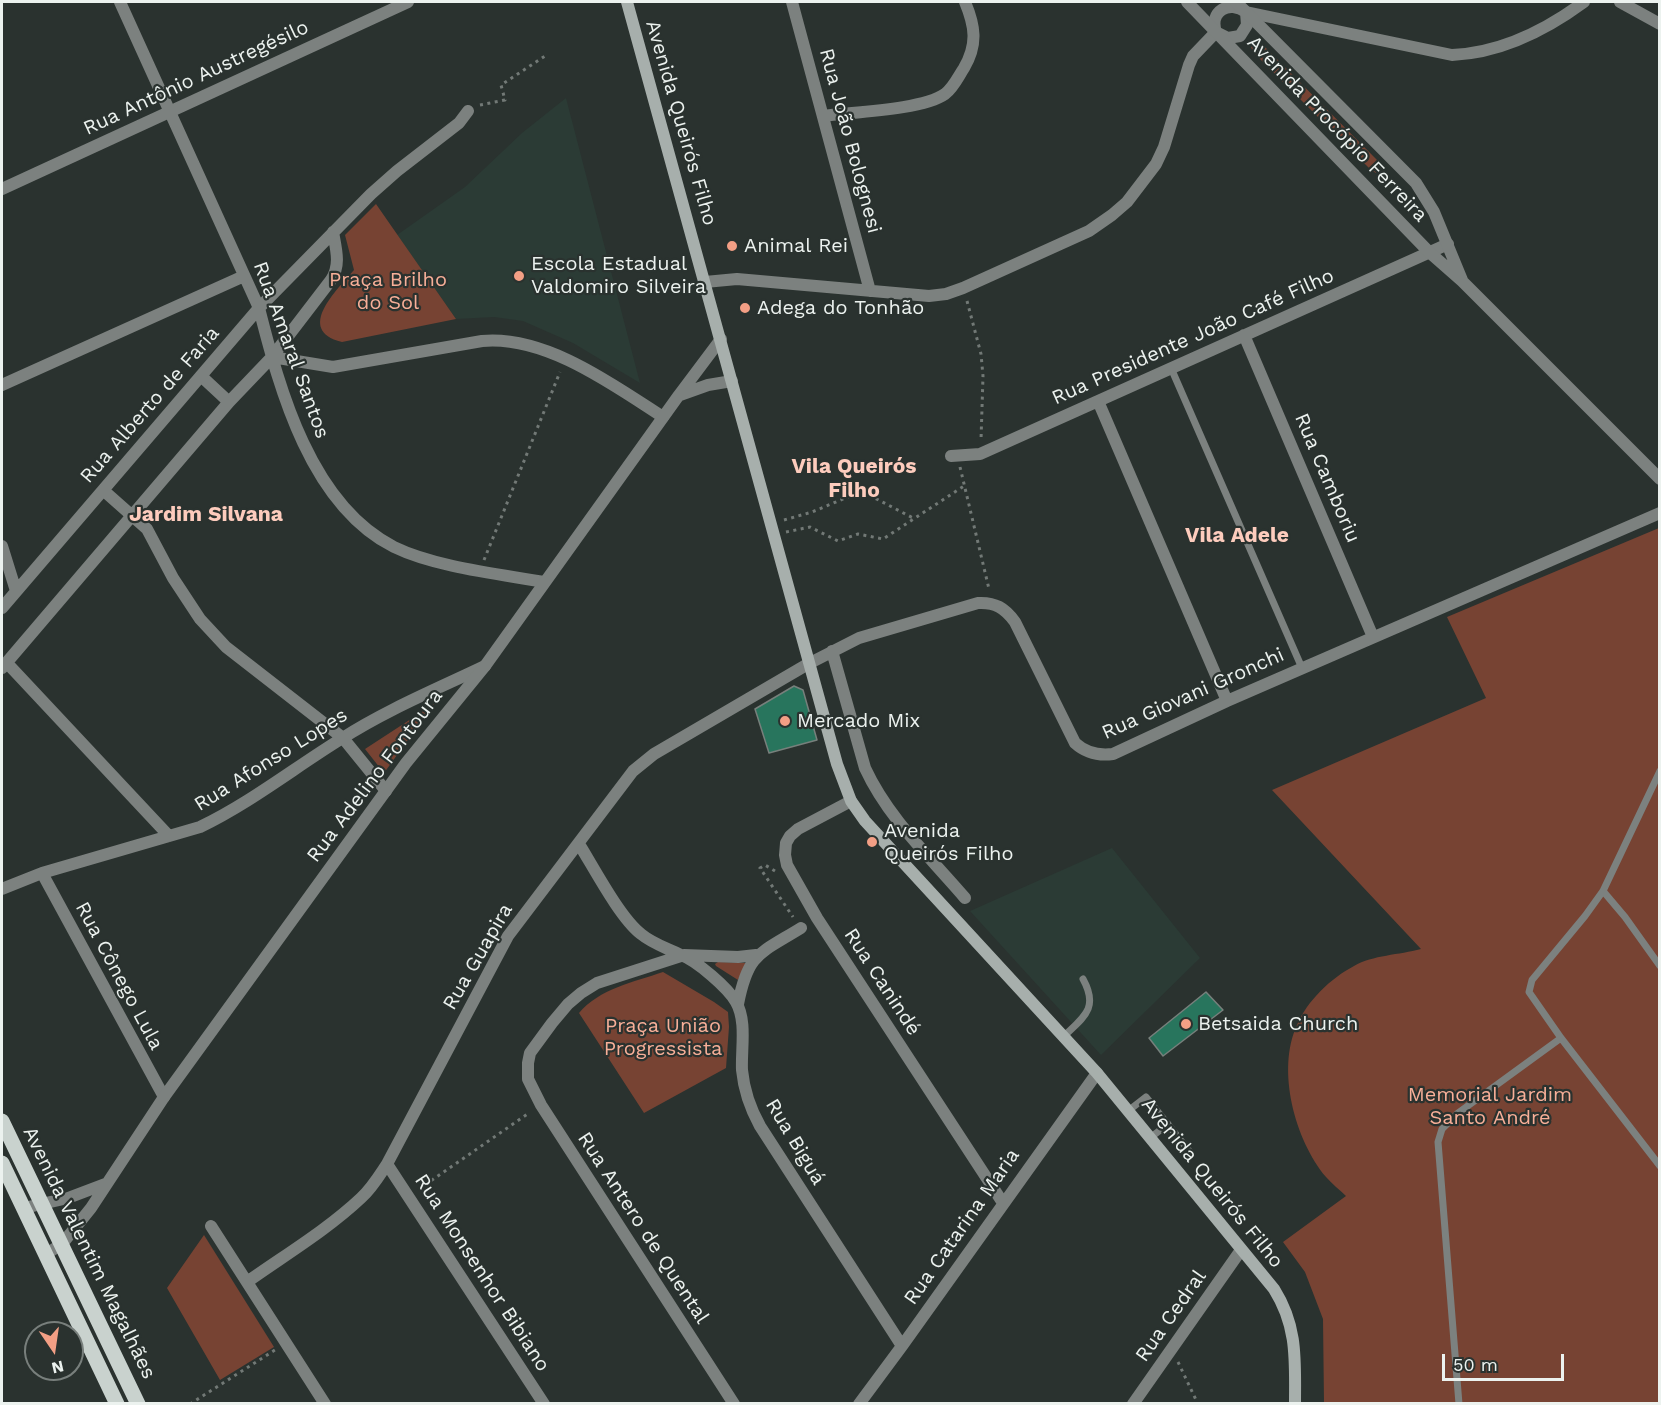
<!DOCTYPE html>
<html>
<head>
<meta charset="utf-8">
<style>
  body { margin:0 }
  #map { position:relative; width:1661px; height:1405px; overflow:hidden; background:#2a322f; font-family:"Work Sans",sans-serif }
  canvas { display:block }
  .frame { position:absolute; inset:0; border:3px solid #ecf2ef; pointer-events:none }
  .north { position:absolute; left:24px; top:1321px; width:60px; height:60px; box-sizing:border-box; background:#2a322f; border:2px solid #787f7c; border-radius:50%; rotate:167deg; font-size:16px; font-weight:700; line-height:24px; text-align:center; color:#ecf2ef }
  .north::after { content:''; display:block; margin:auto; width:21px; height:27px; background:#f39f85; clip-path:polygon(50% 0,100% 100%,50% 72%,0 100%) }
  .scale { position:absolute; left:1442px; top:1354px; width:122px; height:27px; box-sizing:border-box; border:3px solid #ecf2ef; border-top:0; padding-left:8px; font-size:18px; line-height:21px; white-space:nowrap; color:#ecf2ef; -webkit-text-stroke:4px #2a322f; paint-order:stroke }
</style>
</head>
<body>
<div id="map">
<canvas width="1661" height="1405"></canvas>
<div class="frame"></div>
<div class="north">N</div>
<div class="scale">50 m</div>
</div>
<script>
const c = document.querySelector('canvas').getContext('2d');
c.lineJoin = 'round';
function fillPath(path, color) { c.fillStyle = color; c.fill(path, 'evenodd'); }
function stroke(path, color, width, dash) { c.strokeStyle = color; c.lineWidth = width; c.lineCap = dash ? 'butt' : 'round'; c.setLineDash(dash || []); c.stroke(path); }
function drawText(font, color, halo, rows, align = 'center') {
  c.font = font + ' "Work Sans",sans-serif'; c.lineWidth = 4.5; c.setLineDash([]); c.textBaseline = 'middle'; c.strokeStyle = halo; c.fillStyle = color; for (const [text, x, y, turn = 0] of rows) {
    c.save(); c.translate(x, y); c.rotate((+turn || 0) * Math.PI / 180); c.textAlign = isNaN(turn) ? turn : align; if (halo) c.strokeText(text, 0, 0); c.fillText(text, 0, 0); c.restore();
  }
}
fillPath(new Path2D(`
  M566 98 640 383 573 343 523 321 494 317 456 319 397 235 465 187 522 133Z
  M1112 848 1200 958 1101 1055 970 911Z`), '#2b3b35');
fillPath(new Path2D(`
  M1255 42 1262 44 1379 162 1382 168 1376 173 1371 170 1253 52 1251 47Z
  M376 204 456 319 342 342C294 330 338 289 354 270L345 235Z
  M1659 528V1403H1324L1323 1319 1305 1272 1283 1242 1346 1196C1340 1190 1332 1184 1326 1177 1295 1140 1276 1070 1297 1025 1307 1001 1331 978 1354 966 1373 955 1399 955 1421 949L1272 790 1486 698 1447 617Z
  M434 704 384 773 365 749Z
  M718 962 746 963 738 980 716 966 715 964Z
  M663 972 714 1002 728 1012 729 1027 726 1068 644 1113 579 1013C599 989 634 982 663 972Z
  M204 1235 274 1347 220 1380 167 1288Z`), '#774333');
const building = new Path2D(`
  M794 686 803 690 817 740 769 753 755 709Z
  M1206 992 1223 1010 1163 1056 1149 1038Z`);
fillPath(building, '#28755d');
stroke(building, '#77807c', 1.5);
stroke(new Path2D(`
  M480 105 505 100 501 85 545 56
  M967 301 981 354 983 376 981 440
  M960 467 989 589
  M784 520 812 512 855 494 869 495 913 518
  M786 532 810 527 838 541 858 534 883 539 964 486
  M484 560 560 372
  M775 871 765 865 760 868 793 917
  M419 1189 529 1113
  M1178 1362 1198 1404
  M190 1404 275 1350`), '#727976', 3, [3, 4.5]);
stroke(new Path2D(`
  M1171 368 1302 668
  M1660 771 1603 891 1585 916 1532 980 1529 992 1561 1038 1660 1166
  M1603 891 1625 917 1660 966
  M1064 1036C1084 1017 1099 1008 1083 979
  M1128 1111 1146 1097 1190 1152
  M1150 1138 1168 1124
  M1459 1404 1438 1142 1442 1129 1458 1113 1561 1038`), '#7c817f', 7);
stroke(new Path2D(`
  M120 2 259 308C280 391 311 505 394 547 435 567 499 574 544 582
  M792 2 870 291
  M1620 2 1660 24
  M1246 12 1247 25 1240 36 1228 38 1216 32C1209 11 1229 0 1246 12L1452 55C1500 53 1546 30 1584 2
  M823 116C853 112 922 110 945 94 954 87 958 77 964 68 978 44 975 26 965 2
  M2 189 408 2
  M705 282 737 279 929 296 946 294 963 288 1089 231 1112 215 1127 202 1156 164 1164 147 1189 65 1193 56 1216 32
  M1244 335 1373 637
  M272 357 333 367 482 341C545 335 612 384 663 417
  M201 376 229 402
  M2 385 244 276
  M1098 401 1227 701
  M951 456 980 454 1448 244
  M103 490 147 529 173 578 200 619 226 647 343 738 386 791
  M2 546 16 591
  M2 608 259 308 371 194 397 171 459 123 468 111
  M832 651 865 768C888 818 930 857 965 898
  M7 663 169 836
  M2 668 229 402 272 357 331 280C341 265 336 249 333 232
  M851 801 798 829 790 836 786 843 785 855 787 865 817 918 1003 1203
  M579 844C594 868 620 918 641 934 653 944 667 948 681 955 697 961 728 988 736 1002 747 1021 741 1049 742 1070 744 1091 750 1108 760 1126L902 1346
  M42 873 164 1097
  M2 889 42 873 200 827C250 803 294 768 341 739 386 710 437 689 485 666
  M738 1004C748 953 759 954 801 928
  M387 1164 544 1404
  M211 1226 325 1404
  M247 1282C285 1255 327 1230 361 1198 372 1188 379 1176 387 1164L508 936 633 771 654 754 808 664 859 638 978 603C995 602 1005 608 1015 622L1075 743C1086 753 1098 756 1113 754L1227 701 1660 513
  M734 1404 541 1105 528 1079V1063L530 1053 552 1023 568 1004 581 993 597 983 684 955 738 957 756 955
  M859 1404 902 1346 1097 1073
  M1133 1404 1241 1250`), '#7c817f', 12);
stroke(new Path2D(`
  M1187 2 1429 252 1462 281 1660 479
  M1236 2 1416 183 1434 212 1462 280
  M680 395 708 385 732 381
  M24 1208 68 1198 105 1184
  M46 1254 62 1244 91 1208 164 1097 406 763 485 666 679 395 721 339`), '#7c817f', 12);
stroke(new Path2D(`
  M627 2 837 764 851 801 865 821 1097 1073 1274 1289C1298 1327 1295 1361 1295 1404`), '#a7afac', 12);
stroke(new Path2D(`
  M2 1121 138 1404
  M2 1163 117 1404`), '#c9d2ce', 15);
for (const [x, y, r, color] of [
  [732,246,6,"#f39f85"],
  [519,276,6,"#f39f85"],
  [745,308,6,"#f39f85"],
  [785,721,6,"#f39f85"],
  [872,842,6,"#f39f85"],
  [1186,1024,6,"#f39f85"]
]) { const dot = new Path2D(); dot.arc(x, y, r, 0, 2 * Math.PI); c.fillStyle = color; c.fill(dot); stroke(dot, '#2a322f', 2); }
drawText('20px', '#ecf2ef', '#2a322f', [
  ["Rua Antônio Austregésilo",196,78,-25],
  ["Avenida Queirós Filho",681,123,74],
  ["Avenida Procópio Ferreira",1337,129,46],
  ["Rua João Bolognesi",850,141,75],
  ["Rua Presidente João Café Filho",1193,337,-24],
  ["Rua Amaral Santos",291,350,70],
  ["Rua Alberto de Faria",150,405,-49],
  ["Rua Camboriu",1327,478,67],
  ["Rua Giovani Gronchi",1193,694,-24],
  ["Rua Afonso Lopes",271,760,-32],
  ["Rua Adelino Fontoura",375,776,-53],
  ["Rua Guapira",478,957,-60],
  ["Rua Cônego Lula",119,976,62],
  ["Rua Canindé",882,982,57],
  ["Rua Biguá",795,1142,59],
  ["Avenida Queirós Filho",1212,1183,51],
  ["Rua Catarina Maria",962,1227,-55],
  ["Rua Antero de Quental",643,1228,57],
  ["Avenida Valentim Magalhães",89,1253,64],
  ["Rua Monsenhor Bibiano",482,1273,57],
  ["Rua Cedral",1171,1316,-55]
]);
drawText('20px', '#ecf2ef', '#2a322f', [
  ["Animal Rei",744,246],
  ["Escola Estadual",531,264],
  ["Valdomiro Silveira",531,287],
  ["Adega do Tonhão",757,308],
  ["Mercado Mix",797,721],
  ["Avenida",884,831],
  ["Queirós Filho",884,854],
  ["Betsaida Church",1198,1024]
], 'left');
drawText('20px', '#f8af98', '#2a322f', [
  ["Praça Brilho",388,280],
  ["do Sol",388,303],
  ["Praça União",663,1026],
  ["Progressista",663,1049],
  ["Memorial Jardim",1490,1095],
  ["Santo André",1490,1118]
]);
drawText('bold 21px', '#fdccbd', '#2a322f', [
  ["Vila Queirós",854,467],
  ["Filho",854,491],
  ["Jardim Silvana",206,515],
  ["Vila Adele",1237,536]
]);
</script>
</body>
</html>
